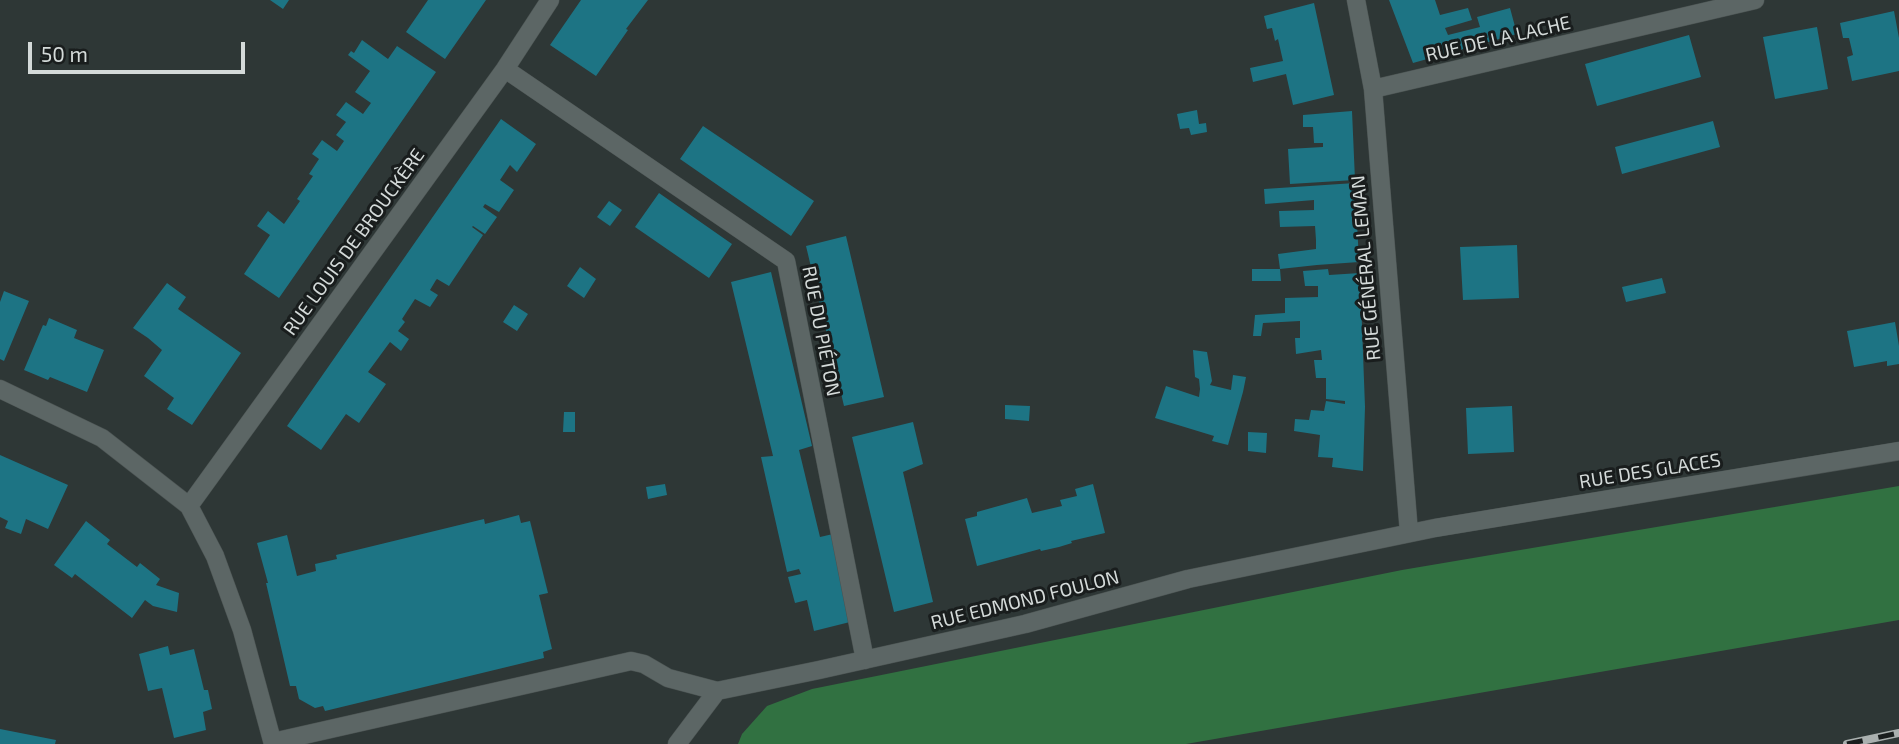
<!DOCTYPE html>
<html>
<head>
<meta charset="utf-8">
<style>
  body { margin:0 }
  #map { position:relative; width:1899px; height:744px; overflow:hidden; background:#2e3736; font-family:"Exo 2",sans-serif }
  canvas { display:block }
  .scale { position:absolute; left:28px; top:42px; width:217px; height:32px; box-sizing:border-box; border:4px solid #d4dad9; border-top:0; padding-left:9px; font-size:21px; line-height:24px; white-space:nowrap; color:#d4dad9; -webkit-text-stroke:5px #191d1d; paint-order:stroke }
</style>
</head>
<body>
<div id="map">
<canvas width="1899" height="744"></canvas>
<div class="scale">50 m</div>
</div>
<script>
const c = document.querySelector('canvas').getContext('2d');
c.lineJoin = 'round';
function fillPath(path, color) { c.fillStyle = color; c.fill(path, 'evenodd'); }
function stroke(path, color, width, dash) { c.strokeStyle = color; c.lineWidth = width; c.lineCap = dash ? 'butt' : 'round'; c.setLineDash(dash || []); c.stroke(path); }
function drawText(font, color, halo, rows, align = 'center') {
  c.font = font + ' "Exo 2",sans-serif'; c.lineWidth = 6; c.setLineDash([]); c.textBaseline = 'middle'; c.strokeStyle = halo; c.fillStyle = color; for (const [text, x, y, turn = 0] of rows) {
    c.save(); c.translate(x, y); c.rotate((+turn || 0) * Math.PI / 180); c.textAlign = isNaN(turn) ? turn : align; if (halo) c.strokeText(text, 0, 0); c.fillText(text, 0, 0); c.restore();
  }
}
fillPath(new Path2D(`
  M1899 486V620L1186 744H738L742 734 767 706 812 689 1402 570Z`), '#317141');
fillPath(new Path2D(`
  M270 0H289L283 9Z
  M428 0H486L445 59 406 32Z
  M581 0H648L626 29 628 30 596 76 550 45Z
  M1389 0H1435L1440 15 1468 8 1472 20 1445 28 1448 35 1480 27 1477 17 1510 8 1517 34 1413 63Z
  M1314 3 1334 95 1293 105 1286 74 1253 82 1250 68 1283 61 1278 39 1275 41 1272 28 1267 29 1264 16Z
  M1894 11 1899 38V71L1852 81 1847 57 1853 55 1849 38H1843L1840 23Z
  M1817 27 1828 89 1775 99 1763 37Z
  M1689 35 1701 77 1597 106 1585 64Z
  M362 40 388 59 397 46 436 72 279 298 244 274 270 235 257 226 268 211 284 224 300 201 297 199 313 176 309 174 319 159 312 154 322 140 337 151 344 141 336 135 346 122 336 115 346 102 363 114 371 103 355 92 370 71 348 55 351 51 354 53Z
  M1197 110 1199 124 1206 123 1207 132 1191 135 1189 128 1180 129 1177 114Z
  M1352 111 1355 180 1290 184 1288 149 1323 147V143H1314L1313 127H1303V115Z
  M501 119 536 144 517 172 510 165 500 180 514 190 499 212 485 204 483 207 497 217 485 234 473 226 472 227 483 235 449 286 437 279 436 280 430 290 438 295 430 307 415 299 402 319 405 322 398 331 409 339 401 351 390 342 368 372 386 384 359 423 346 414 321 450 287 426Z
  M1713 121 1720 147 1622 174 1615 147Z
  M703 126 814 201 791 236 680 159Z
  M1355 183 1359 262 1317 265 1280 269 1278 254 1316 249V240L1315 226 1280 227 1279 211 1314 210V200L1265 204 1264 189Z
  M659 193 732 244 709 278 635 227Z
  M609 201 622 210 610 226 597 217Z
  M846 236 884 397 844 406 806 246Z
  M1517 245 1519 298 1463 300 1460 247Z
  M580 267 596 279 584 298 567 286Z
  M1252 269H1280L1281 281H1252Z
  M1328 269 1329 275 1360 273 1365 407 1363 471 1332 467 1333 458 1318 457 1320 435 1294 431 1295 419 1309 420 1311 410 1324 411 1326 401 1345 404V401L1326 399V378H1316L1314 360H1322L1321 350 1296 354 1295 338H1300V321L1263 323 1261 336H1253L1255 315 1285 313V298L1318 297V286H1305L1303 271Z
  M771 272 812 446 799 450 820 537 833 534 854 621 814 631 807 600 795 603 788 577 801 574 799 569 787 572 761 457 773 456 731 282Z
  M1662 278 1666 293 1626 302 1622 287Z
  M167 283 186 297 178 309 241 353 192 425 167 409 174 398 144 376 162 350 148 338 133 328Z
  M4 291 29 301 4 361 0 359V302Z
  M514 305 528 314 517 331 503 322Z
  M49 318 77 330 74 338 104 350 87 392 50 377 48 380 24 370 43 325 46 326Z
  M1895 322 1899 346V364L1887 366V361L1854 367 1847 331Z
  M1193 350 1207 352 1212 381 1210 385 1231 390 1233 375 1246 377 1243 392 1228 445 1212 441 1214 436 1155 418 1166 386 1199 397 1200 389 1199 379 1195 377Z
  M1005 405 1030 406 1029 421 1005 419Z
  M1512 406 1514 452 1468 454 1466 408Z
  M564 412H575V432H563Z
  M913 422 923 464 903 472 933 602 894 612 852 437Z
  M1248 432 1267 433 1266 453 1248 451Z
  M0 455 68 485 48 529 26 519 21 534 5 528 8 521 0 517Z
  M665 484 667 495 648 499 646 487Z
  M1093 484 1105 533 1071 541 1072 543 1059 547 1041 551 1040 549 977 566 965 519 977 516V512L1027 498 1032 513 1062 506 1060 500 1077 496 1075 489Z
  M519 515 521 523 530 521 548 593 539 595 552 649 543 652 544 658 325 711 323 706 315 708 299 699 296 686H290L266 583H268L257 543 287 535 297 576 316 571 315 564 337 559 336 555 484 519 485 524Z
  M86 521 110 540 107 544 137 567 140 563 160 579 156 585 179 593 177 612 153 606 145 600 132 618 75 574 72 578 54 565Z
  M168 646 170 655 194 649 204 690H208L212 709 203 712 206 730 174 738 162 688 148 691 139 654Z
  M0 729 56 740 55 744H0Z`), '#1d7484');
const minor = new Path2D(`
  M1356 0 1373 89 1409 533
  M505 69 786 261 865 660
  M1373 89 1755 0
  M0 389 102 438 189 506 215 556 242 630 273 744
  M189 506 505 69 550 0
  M273 742 631 661 644 664 668 678 717 691
  M677 744 717 691 819 670 1025 624 1188 579 1435 528 1899 451`);
stroke(minor, '#4b5352', 19);
stroke(minor, '#5c6665', 18);
const rail = new Path2D(`
  M1847 744 1899 733`);
stroke(rail, '#aab0af', 8);
stroke(rail, '#191d1d', 5, [16]);
drawText('19px', '#d4dad9', '#191d1d', [
  ["RUE DE LA LACHE",1498,39,-13],
  ["RUE LOUIS DE BROUCKÈRE",354,242,-54],
  ["RUE GÉNÉRAL LEMAN",1366,268,-95],
  ["RUE DU PIÉTON",821,331,79],
  ["RUE DES GLACES",1650,471,-9],
  ["RUE EDMOND FOULON",1025,600,-14]
]);
</script>
</body>
</html>
